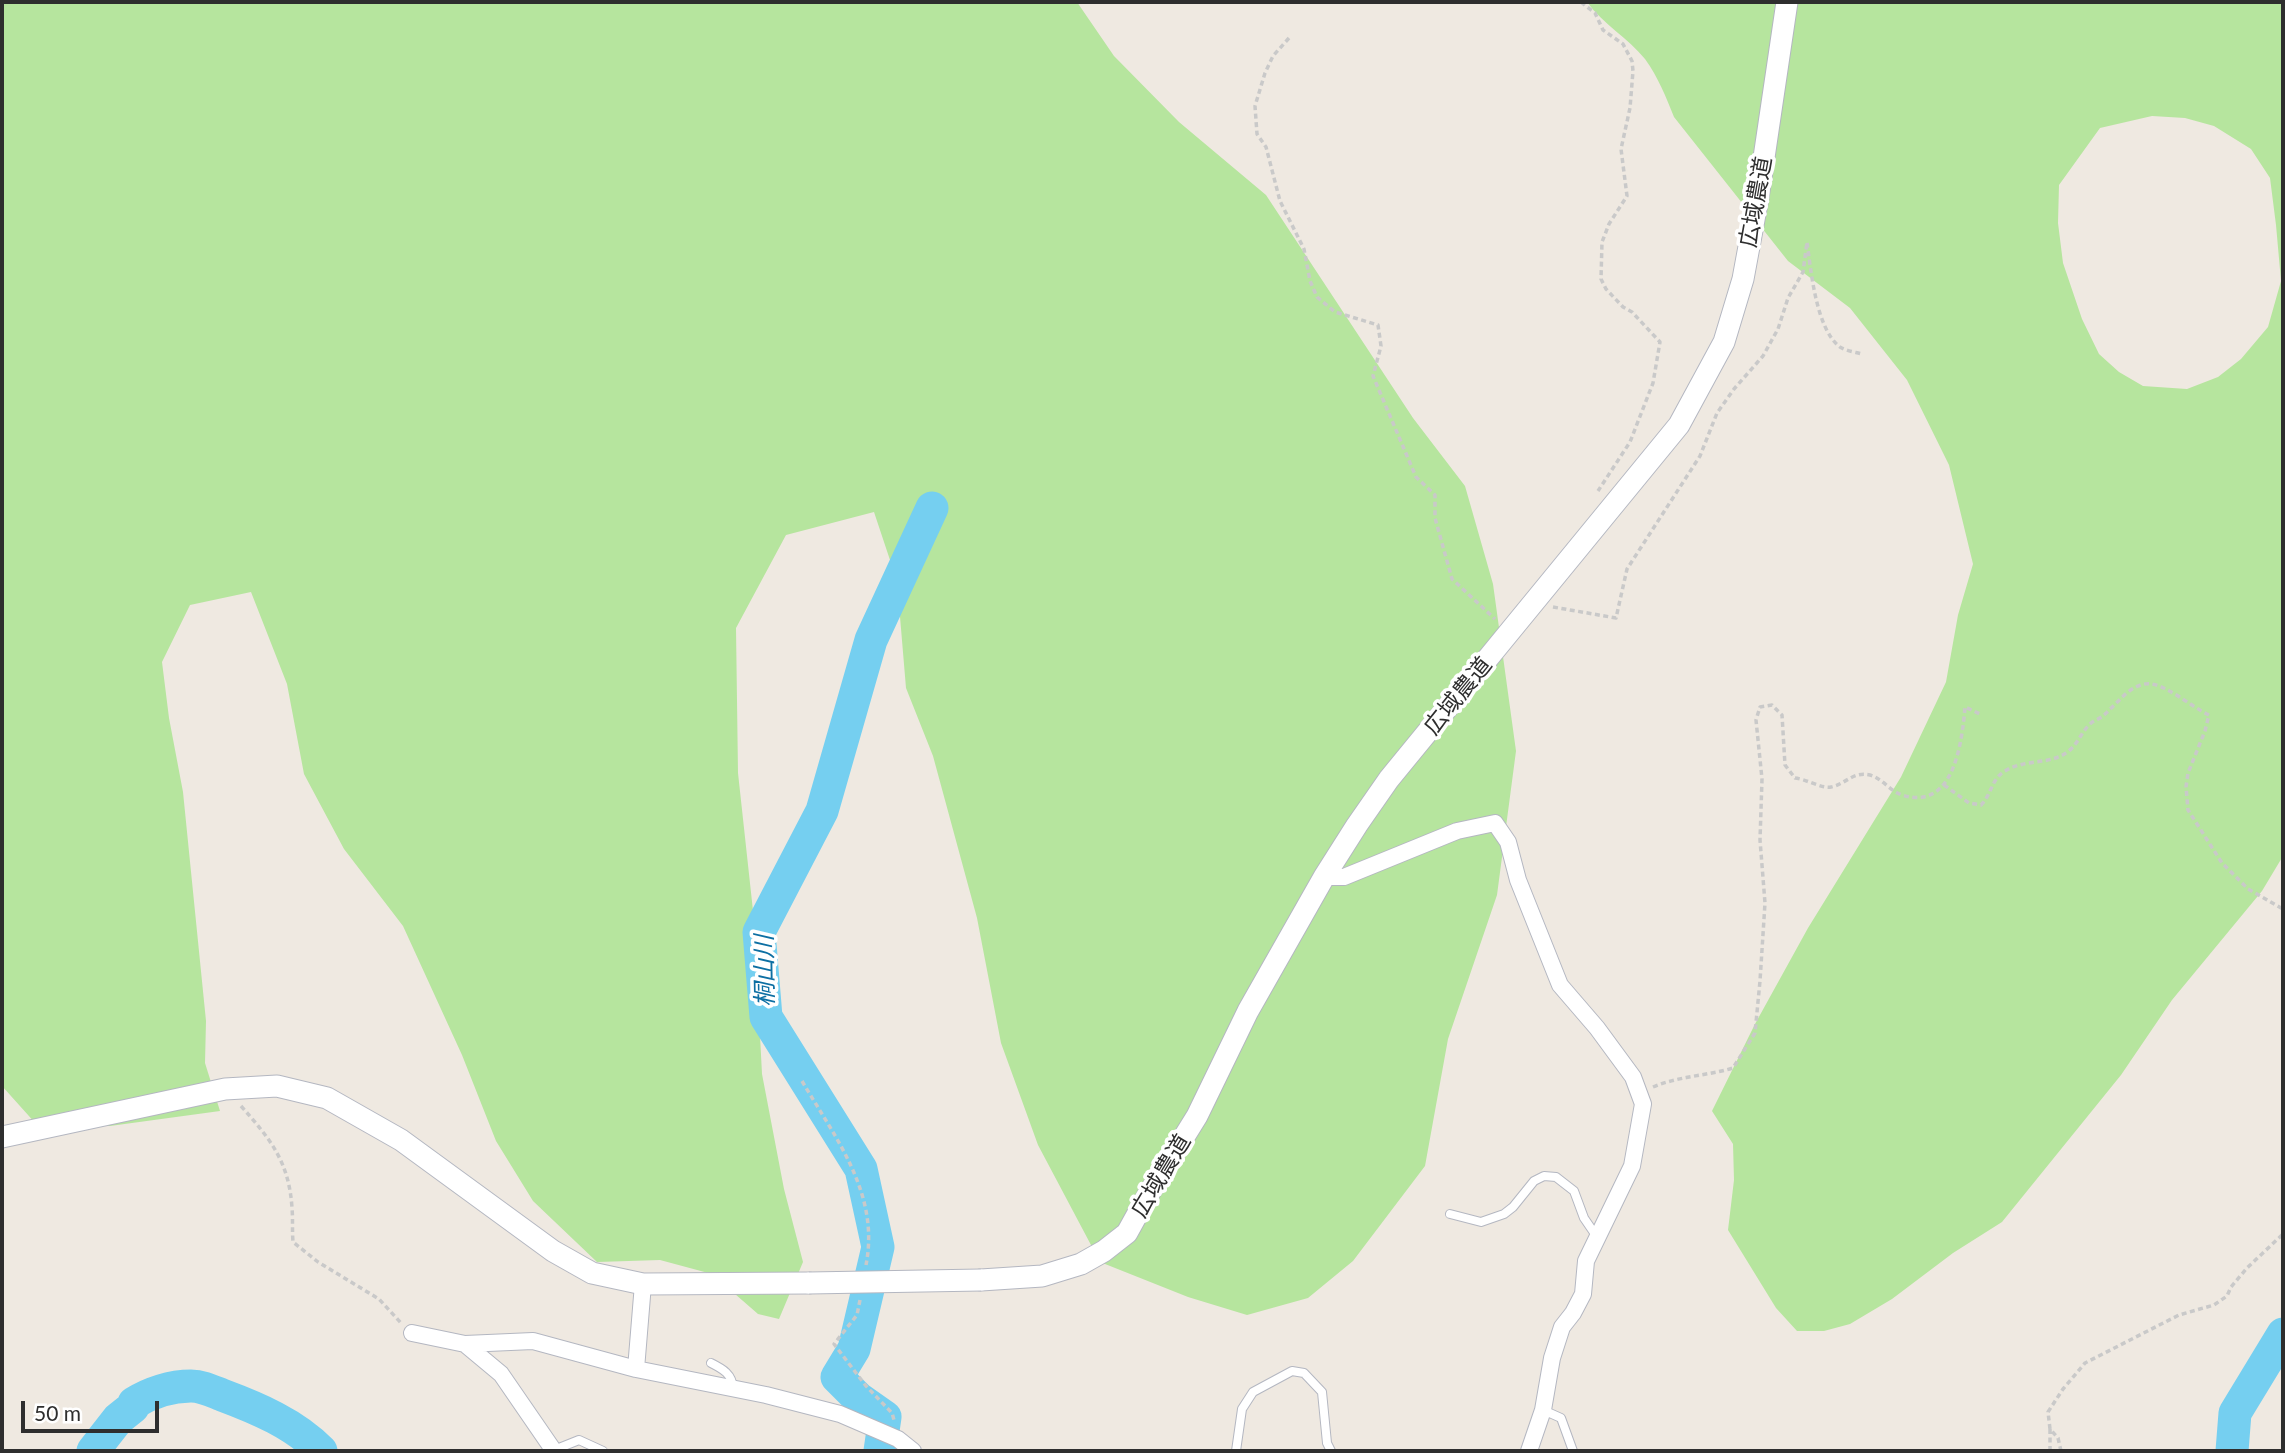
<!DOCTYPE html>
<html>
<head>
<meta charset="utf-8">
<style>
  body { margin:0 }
  #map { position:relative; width:2285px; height:1453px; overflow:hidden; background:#efe9e1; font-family:Lato,sans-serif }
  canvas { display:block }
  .frame { position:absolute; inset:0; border:4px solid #2e2e2e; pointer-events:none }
  .scale { position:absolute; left:21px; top:1401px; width:138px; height:32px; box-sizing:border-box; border:4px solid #2e2e2e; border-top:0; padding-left:9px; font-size:21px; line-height:24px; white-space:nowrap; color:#2e2e2e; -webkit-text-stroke:5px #fff; paint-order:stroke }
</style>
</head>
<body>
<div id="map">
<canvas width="2285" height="1453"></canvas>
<div class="frame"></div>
<div class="scale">50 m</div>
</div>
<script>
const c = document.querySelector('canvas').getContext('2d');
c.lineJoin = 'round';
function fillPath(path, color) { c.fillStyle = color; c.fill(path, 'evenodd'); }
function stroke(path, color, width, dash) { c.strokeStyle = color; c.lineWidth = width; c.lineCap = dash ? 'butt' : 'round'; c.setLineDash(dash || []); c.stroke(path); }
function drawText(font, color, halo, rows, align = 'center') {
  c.font = font + ' Lato,"Noto Sans JP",sans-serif'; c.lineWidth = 7; c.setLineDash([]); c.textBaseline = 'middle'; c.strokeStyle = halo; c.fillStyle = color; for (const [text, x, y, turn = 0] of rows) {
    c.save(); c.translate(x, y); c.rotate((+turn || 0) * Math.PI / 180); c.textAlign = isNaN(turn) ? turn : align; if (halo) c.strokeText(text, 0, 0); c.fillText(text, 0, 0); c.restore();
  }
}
fillPath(new Path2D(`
  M2 2H1077L1114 56 1179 122 1266 195 1413 418 1465 486 1493 584 1516 751 1497 895 1448 1039 1425 1166 1353 1261 1308 1298 1247 1315 1188 1297 1100 1262 1038 1145 1001 1043 977 918 933 756 906 688 897 581 874 512 786 535 736 628 738 773 754 920 762 1074 784 1189 803 1262 779 1319 758 1314 712 1274 660 1260 597 1262 533 1201 496 1141 462 1055 403 926 344 849 304 774 287 684 251 592 190 605 162 662 169 718 183 792 206 1021 205 1063 220 1111 110 1126 37 1125 2 1086Z
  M1587 2H2283V856L2262 891 2172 1000 2121 1075 2002 1222 1953 1253 1892 1299 1850 1324 1824 1331H1797L1776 1308 1728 1230 1734 1180 1733 1144 1712 1111 1755 1024 1808 928 1901 777 1946 682 1958 615 1973 564 1949 465 1907 380 1850 308 1788 261 1674 117C1666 97 1658 77 1645 59 1628 38 1603 24 1587 2ZM2152 116 2185 118 2214 126 2251 149 2270 178 2276 225 2281 281 2268 327 2241 359 2218 377 2187 389 2143 386 2119 372 2099 354 2082 319 2063 263 2058 223 2059 185 2100 128Z`), '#b6e59e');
stroke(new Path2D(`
  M93 1451 118 1419 133 1407 134 1403C150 1393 171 1386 191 1386 202 1386 212 1391 222 1395 257 1408 295 1424 321 1451
  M880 1451 885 1417 858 1398 837 1377 854 1349 878 1247 861 1169 766 1017 759 932 822 811 871 640 932 508
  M2232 1451 2235 1413 2283 1334`), '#75cff0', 33);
const service = new Path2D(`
  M1450 1214 1481 1222 1504 1214 1513 1207 1534 1181 1544 1176 1556 1177 1574 1191 1584 1218 1597 1237
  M711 1363C723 1369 732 1374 733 1388
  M1543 1410 1561 1418 1573 1451
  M554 1450 579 1440 603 1451
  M1236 1451 1242 1409 1253 1392 1292 1371 1304 1373 1322 1392 1327 1443 1331 1451`);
const minor = new Path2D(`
  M1324 877H1344L1457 831 1495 823 1508 842 1518 880 1560 985 1597 1028 1633 1077 1643 1104 1632 1166 1586 1261 1583 1294 1573 1313 1562 1327 1552 1358 1543 1410 1529 1451
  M412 1333 465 1344 533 1341 636 1369 766 1395 840 1414 898 1439 913 1451
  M465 1344 501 1374 554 1451
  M636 1369 643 1284`);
const tertiary = new Path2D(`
  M2 1137 225 1089 277 1086 327 1098 401 1140 553 1251 592 1273 643 1284 809 1283
  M981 1280 1042 1276 1081 1264 1104 1251 1127 1233 1148 1195 1197 1116 1248 1011 1324 877 1357 825 1389 779 1679 425 1724 342 1743 279 1758 198 1787 2`);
stroke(service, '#b4b7c1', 10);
stroke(minor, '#b4b7c1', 18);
stroke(tertiary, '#b4b7c1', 23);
stroke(new Path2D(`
  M1581 2 1595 13 1603 30 1623 44 1632 61 1633 71 1630 108 1621 149 1627 196 1609 224 1602 242 1601 279 1606 289 1623 307 1632 312 1660 342 1653 383 1630 442 1598 491
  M1289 38 1273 56 1265 73 1255 106 1257 134 1266 147 1280 201 1304 249 1310 281 1317 297 1335 312 1378 325 1381 346 1373 376 1416 477 1435 495V518L1452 579 1495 619
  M1553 607 1616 618 1627 569 1700 456 1717 413 1734 389 1763 356 1778 329 1788 298 1803 272 1807 242C1811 271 1816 329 1840 347 1846 351 1855 352 1862 354
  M1944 785 1969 803 1981 805C1992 794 1991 779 2005 771 2024 759 2048 765 2066 753 2078 745 2081 732 2090 724 2094 720 2100 719 2104 715 2117 704 2132 681 2152 684 2169 687 2192 707 2209 715L2205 731 2188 773 2186 787 2188 810 2222 863 2248 889 2283 909
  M802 1081C836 1139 880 1194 866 1265
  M1653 1087C1679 1076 1706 1076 1733 1068L1755 1033 1760 981 1765 903 1760 840 1762 779 1756 720 1760 707 1772 705 1782 715 1785 765 1795 778C1806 779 1822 789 1831 787 1846 784 1853 771 1870 775 1883 779 1890 791 1902 795 1954 812 1962 742 1965 707L1980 714
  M241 1106C270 1139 289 1161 292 1208 293 1220 292 1230 293 1242L318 1262 379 1299 401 1323
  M860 1300 857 1315 834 1344 866 1386 892 1413 894 1420
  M2050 1429 2048 1412 2063 1389 2085 1363 2179 1315 2214 1305 2227 1296 2231 1287 2247 1268 2283 1234
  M2050 1451V1429L2058 1438 2061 1451`), '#c9c9c9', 3.5, [5, 3.5]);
stroke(service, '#fff', 8);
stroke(minor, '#fff', 16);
stroke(tertiary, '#fff', 21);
const tertiaryBridge = new Path2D(`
  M809 1283 981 1280`);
stroke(tertiaryBridge, '#b4b7c1', 23, []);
stroke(tertiaryBridge, '#fff', 21);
drawText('23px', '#2e2e2e', '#fff', [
  ["広域農道",1756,202,-80],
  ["広域農道",1458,696,-51],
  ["広域農道",1161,1176,-59]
]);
drawText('italic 24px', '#0d6fa3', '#fff', [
  ["桐山川",765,971,-91]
]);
</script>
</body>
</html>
